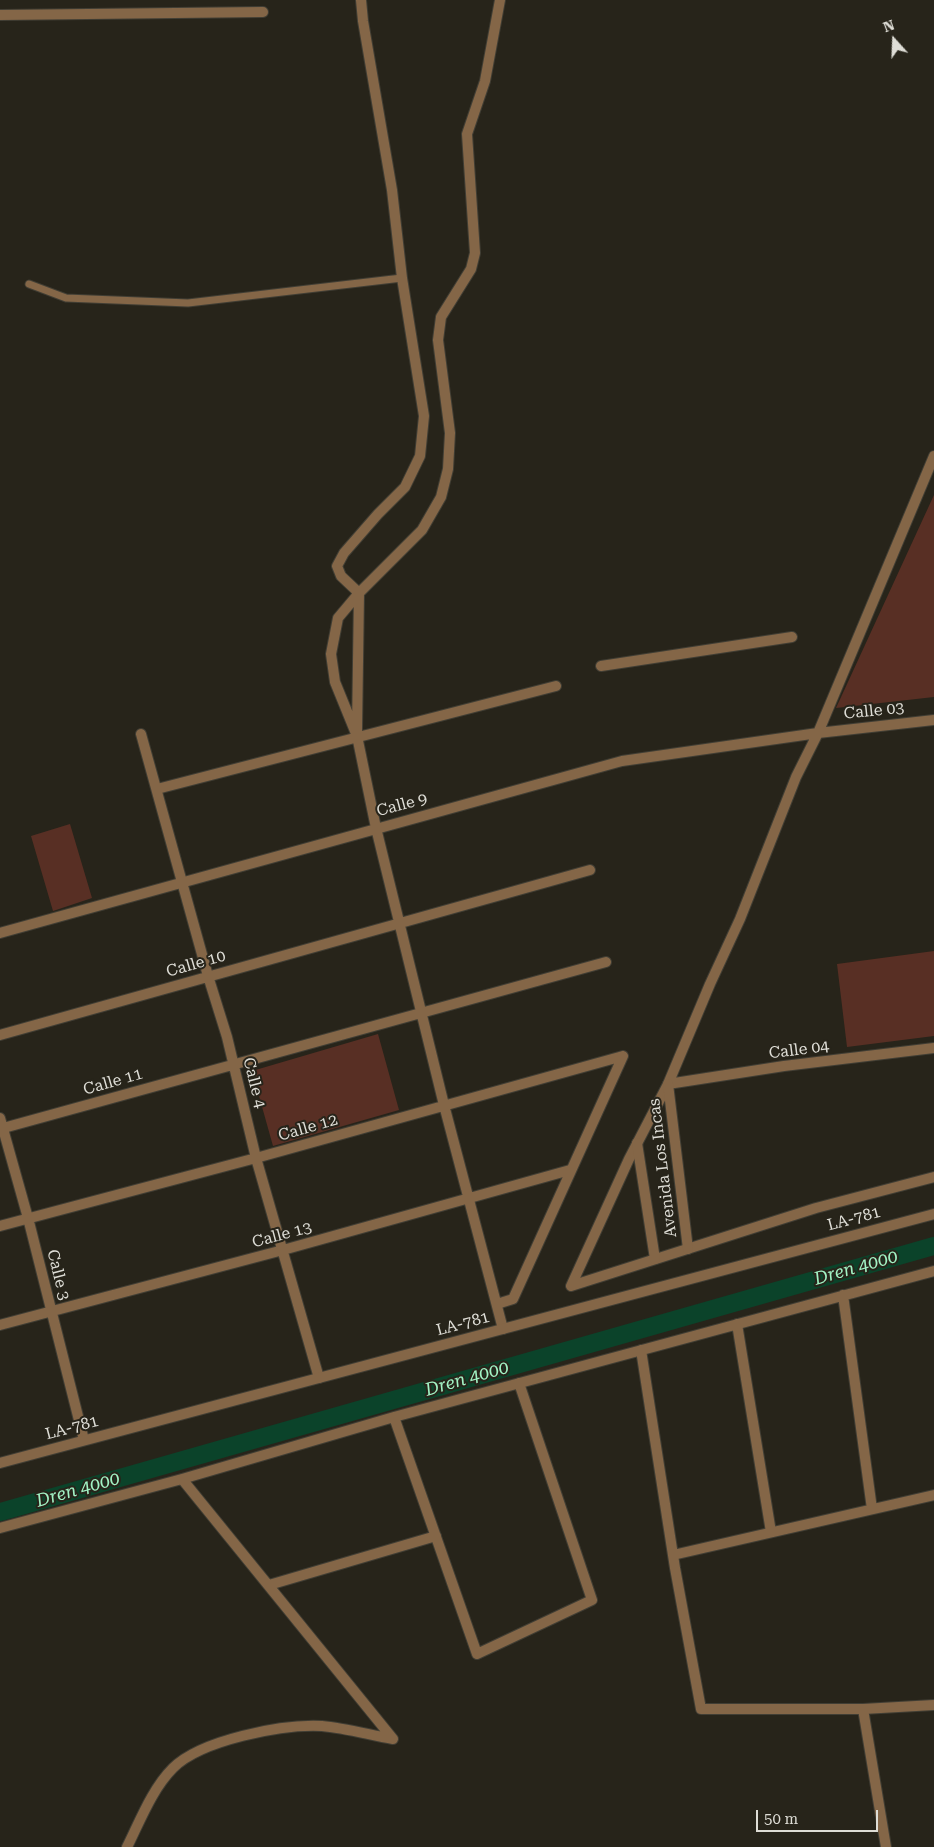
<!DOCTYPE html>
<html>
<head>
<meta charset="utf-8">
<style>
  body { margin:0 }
  #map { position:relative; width:934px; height:1847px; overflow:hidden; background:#27241a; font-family:"Roboto Serif",serif }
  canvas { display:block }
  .north { position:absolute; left:869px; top:15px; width:50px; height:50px; -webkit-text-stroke:4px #27241a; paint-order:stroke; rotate:340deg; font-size:14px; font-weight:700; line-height:20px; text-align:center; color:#deddd6 }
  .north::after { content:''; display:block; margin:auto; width:18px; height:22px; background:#deddd6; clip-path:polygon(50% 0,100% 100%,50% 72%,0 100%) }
  .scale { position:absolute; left:756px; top:1810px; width:122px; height:22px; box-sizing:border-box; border:2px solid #deddd6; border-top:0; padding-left:6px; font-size:15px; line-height:18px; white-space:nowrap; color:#deddd6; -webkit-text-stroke:4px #27241a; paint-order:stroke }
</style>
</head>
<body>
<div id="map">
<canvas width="934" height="1847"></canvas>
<div class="north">N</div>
<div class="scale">50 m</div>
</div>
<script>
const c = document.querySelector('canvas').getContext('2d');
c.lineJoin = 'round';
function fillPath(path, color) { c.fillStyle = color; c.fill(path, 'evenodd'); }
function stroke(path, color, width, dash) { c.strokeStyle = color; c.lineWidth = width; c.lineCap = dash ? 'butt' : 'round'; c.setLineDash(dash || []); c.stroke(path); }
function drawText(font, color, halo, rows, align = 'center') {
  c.font = font + ' "Roboto Serif",serif'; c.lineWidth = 4; c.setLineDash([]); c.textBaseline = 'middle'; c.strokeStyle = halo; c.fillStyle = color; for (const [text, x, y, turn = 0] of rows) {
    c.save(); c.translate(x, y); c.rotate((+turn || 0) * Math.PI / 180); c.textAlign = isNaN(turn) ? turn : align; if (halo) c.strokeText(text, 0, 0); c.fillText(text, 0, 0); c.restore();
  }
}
fillPath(new Path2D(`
  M934 495V697L836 708Z
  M70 824 92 898 53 911 31 836Z
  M934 951V1036L847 1047 837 964Z
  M378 1034 399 1110 273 1146 252 1071Z`), '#582f24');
stroke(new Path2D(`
  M0 1512 934 1246`), '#0b432a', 18);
const service = new Path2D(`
  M29 284 66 298 188 303 402 278`);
const minor = new Path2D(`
  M500 0 485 81 467 134 475 253 471 269 441 317 438 340 450 433 448 469 441 497 422 530 359 593 338 618 331 654 335 682 357 736 376 828 444 1105 503 1329
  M0 15 263 12
  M601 666 792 637
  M357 731 359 593 341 576 337 566 344 553 378 514 405 487 420 456 424 416 402 278 392 190 363 21 361 0
  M141 734 208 976 227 1037 256 1158 319 1378
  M157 789 556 686
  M0 933 622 761 818 733 934 720
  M0 1035 590 870
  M668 1084 784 1066 934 1048
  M0 1118 28 1218 84 1440
  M0 1129C202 1072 405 1019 606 962
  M0 1226 256 1158 623 1056
  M571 1286 629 1159 668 1084 710 984 740 919 796 777 818 733 934 456
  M571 1286 816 1208 934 1177
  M843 1295 872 1509
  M497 1304 513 1299 623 1056
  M737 1324 771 1532
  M0 1325 283 1250 570 1170
  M641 1350 675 1568 701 1709H863L934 1705
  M394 1417 477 1654 592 1600 519 1383
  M182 1479 393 1739
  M0 1528 182 1479 394 1417 934 1271
  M673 1555 934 1495
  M269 1585 436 1536
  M863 1709 886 1847
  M127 1847C140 1821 152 1789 173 1768 201 1740 282 1724 322 1726 345 1728 370 1735 393 1739`);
const tertiary = new Path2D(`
  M668 1084 688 1249
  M637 1143 655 1259
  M0 1463 934 1214`);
stroke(service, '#413e34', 9);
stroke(minor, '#413e34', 12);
stroke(tertiary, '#413e34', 12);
stroke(service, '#846647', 7);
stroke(minor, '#846647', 10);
stroke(tertiary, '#846647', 10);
drawText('16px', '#deddd6', '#27241a', [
  ["Calle 03",874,711,-6],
  ["Calle 9",402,805,-15],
  ["Calle 10",196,964,-16],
  ["Calle 04",799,1050,-7],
  ["Calle 11",113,1082,-16],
  ["Calle 4",254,1083,76],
  ["Calle 12",308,1128,-16],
  ["Avenida Los Incas",663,1168,-97],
  ["LA-781",854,1219,-15],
  ["Calle 13",282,1235,-15],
  ["Calle 3",58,1275,76],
  ["LA-781",463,1324,-15],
  ["LA-781",72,1428,-15]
]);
drawText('italic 18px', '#a2f3c5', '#27241a', [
  ["Dren 4000",856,1268,-16],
  ["Dren 4000",467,1379,-16],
  ["Dren 4000",78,1490,-16]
]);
</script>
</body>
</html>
